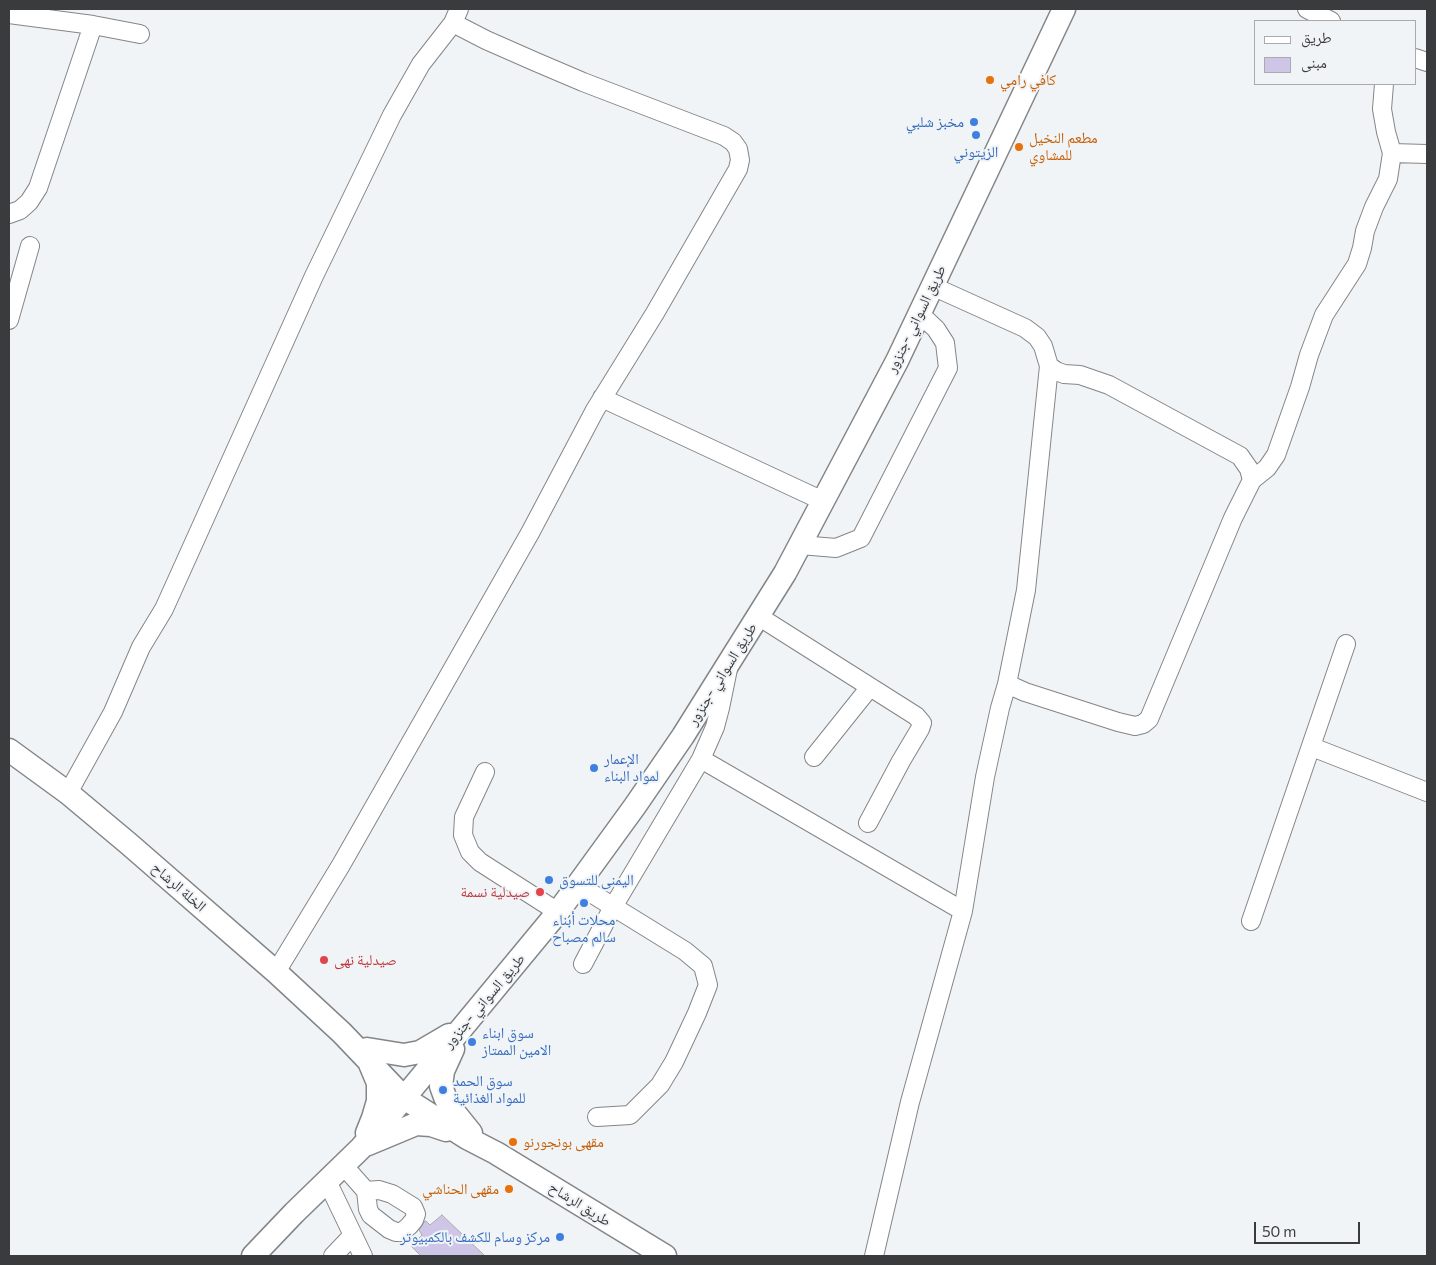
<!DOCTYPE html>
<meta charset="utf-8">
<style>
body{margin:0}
#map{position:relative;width:1436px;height:1265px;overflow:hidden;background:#f1f4f6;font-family:Commissioner,"Noto Naskh Arabic",sans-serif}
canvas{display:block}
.frame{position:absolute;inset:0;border:10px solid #3a3b3d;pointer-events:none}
.legend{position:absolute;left:1254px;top:20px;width:162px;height:65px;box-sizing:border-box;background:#f1f4f6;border:1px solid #a8aaac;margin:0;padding:6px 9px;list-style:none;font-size:15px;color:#3a3b3d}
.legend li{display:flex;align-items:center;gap:10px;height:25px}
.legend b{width:25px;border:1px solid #a8aaac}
.scale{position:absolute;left:1254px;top:1222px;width:106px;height:22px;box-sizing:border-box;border:2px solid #3a3b3d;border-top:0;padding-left:6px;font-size:15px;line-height:18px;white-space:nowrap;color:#3a3b3d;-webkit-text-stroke:4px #f1f4f6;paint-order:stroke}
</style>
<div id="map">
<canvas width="1436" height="1265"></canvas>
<div class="frame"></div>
<ul class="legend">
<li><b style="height:6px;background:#fff"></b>طريق</li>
<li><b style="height:14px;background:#cfc5e7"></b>مبنى</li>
</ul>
<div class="scale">50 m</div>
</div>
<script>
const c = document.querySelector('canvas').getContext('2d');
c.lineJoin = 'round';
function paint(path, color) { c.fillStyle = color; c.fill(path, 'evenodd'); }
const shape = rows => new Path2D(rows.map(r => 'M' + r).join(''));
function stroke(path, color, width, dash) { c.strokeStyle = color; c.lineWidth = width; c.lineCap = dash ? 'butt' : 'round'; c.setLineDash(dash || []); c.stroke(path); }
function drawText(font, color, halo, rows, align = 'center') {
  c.font = font + ' Commissioner,"Noto Naskh Arabic",sans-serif'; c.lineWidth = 4; c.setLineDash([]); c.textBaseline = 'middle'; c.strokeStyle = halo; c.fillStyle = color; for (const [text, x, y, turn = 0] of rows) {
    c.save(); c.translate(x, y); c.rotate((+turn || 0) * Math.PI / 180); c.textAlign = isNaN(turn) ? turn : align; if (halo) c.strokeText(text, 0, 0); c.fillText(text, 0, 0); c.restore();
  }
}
const building = shape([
 [442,1215,485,1256,421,1256,411,1246,422,1235,419,1230,425,1221,426,1221,430,1225,442,1215]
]);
paint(building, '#cfc5e7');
stroke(building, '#abaaae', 1);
const minor = shape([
 [1307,9,1331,21],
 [9,14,93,25,140,34],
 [453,23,459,9],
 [1415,58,1427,62],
 [1392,153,1427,154],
 [9,214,20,210,29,202,38,188,93,25],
 [932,286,1025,328,1037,337,1043,346,1049,366,1056,371,1064,374,1080,375,1109,385,1240,456,1249,469,1252,480,1233,518,1149,719,1143,724,1135,726,1118,722,1025,692,1007,684],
 [9,320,30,246],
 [602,398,823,501],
 [1252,480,1267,468,1276,455,1300,387,1309,355,1324,315,1357,264,1362,248,1365,231,1374,207,1388,179,1392,153,1386,132,1382,109,1384,84],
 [800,545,836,548,861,538,948,368,945,343,936,329,919,313],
 [758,616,916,716,922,723,920,729,901,761,868,823],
 [728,669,720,708,715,727,701,759,963,911],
 [1312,747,1427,792],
 [814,757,870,687],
 [485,772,464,817,463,835,470,852,480,862,558,912],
 [68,793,113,712,141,647,164,609,314,276,392,115,421,64,453,23,486,40,536,62,583,82,724,136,733,142,738,149,740,160,738,169,655,313,595,410,530,533,341,865,276,972],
 [578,885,685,951,703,966,708,985,697,1013,674,1062,660,1085,630,1115,597,1117],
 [1251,921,1346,644],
 [583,964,613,907,701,759],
 [343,1165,366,1191],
 [327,1181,363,1256],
 [379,1190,392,1194,413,1207,416,1214,414,1220,409,1226,402,1232,396,1232,389,1229,371,1215,368,1209,366,1191,379,1190],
 [333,1256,353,1235],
 [874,1256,910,1102,963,911,985,777,1000,708,1007,684,1026,590,1049,366]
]);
const major = shape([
 [9,750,68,793,129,844,276,972,342,1033,404,1098,467,1138,496,1153,665,1256],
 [367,1049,404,1055,420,1052,449,1035],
 [453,1049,443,1071,441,1086,445,1097,450,1107,471,1133],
 [367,1133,373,1118,378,1101,378,1083,370,1064],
 [368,1144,416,1124,431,1125,446,1130],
 [253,1256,294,1213,361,1148,404,1098,558,912,635,806,683,736,785,573,897,361,1064,9]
]);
stroke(minor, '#838688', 20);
stroke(major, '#838688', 25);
stroke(minor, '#fff', 18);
stroke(major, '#fff', 22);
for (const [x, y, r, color] of [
 [990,80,5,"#e8710a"],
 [974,122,5,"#3f7fe0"],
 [976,135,5,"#3f7fe0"],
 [1019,147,5,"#e8710a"],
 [594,768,5,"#3f7fe0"],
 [549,880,5,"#3f7fe0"],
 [540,892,5,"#e0444e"],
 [584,903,5,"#3f7fe0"],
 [324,960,5,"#e0444e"],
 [472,1042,5,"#3f7fe0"],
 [443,1090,5,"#3f7fe0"],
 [513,1142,5,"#e8710a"],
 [509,1189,5,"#e8710a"],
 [560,1237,5,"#3f7fe0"]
]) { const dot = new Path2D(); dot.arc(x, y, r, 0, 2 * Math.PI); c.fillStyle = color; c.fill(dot); stroke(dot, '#f1f4f6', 2); }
drawText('15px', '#c56008', '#f1f4f6', [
 ["كافي رامي",1000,80],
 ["مطعم النخيل",1029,138],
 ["للمشاوي",1029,155],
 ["مقهى بونجورنو",523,1142],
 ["مقهى الحناشي",499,1189,"right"]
], 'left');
drawText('15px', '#366cbe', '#f1f4f6', [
 ["مخبز شلبي",964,122,"right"],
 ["الزيتوني",976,152,"center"],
 ["الإعمار",604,759],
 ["لمواد البناء",604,776],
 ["اليمنى للتسوق",559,880],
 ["محلات أبناء",584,920,"center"],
 ["سالم مصباح",584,937,"center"],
 ["سوق ابناء",482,1033],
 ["الامين الممتاز",482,1050],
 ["سوق الحمد",453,1081],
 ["للمواد الغذائية",453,1098],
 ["مركز وسام للكشف بالكمبيوتر",550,1237,"right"]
], 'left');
drawText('15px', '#3a3b3d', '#f1f4f6', [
 ["طريق السواني -جنزور",916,319,-64],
 ["طريق السواني -جنزور",722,674,-58],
 ["الخلة الرشاح",179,887,41],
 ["طريق السواني -جنزور",484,1001,-50],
 ["طريق الرشاح",580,1204,32]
]);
drawText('15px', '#be3a42', '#f1f4f6', [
 ["صيدلية نسمة",530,892],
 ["صيدلية نهى",334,960,"left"]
], 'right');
</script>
